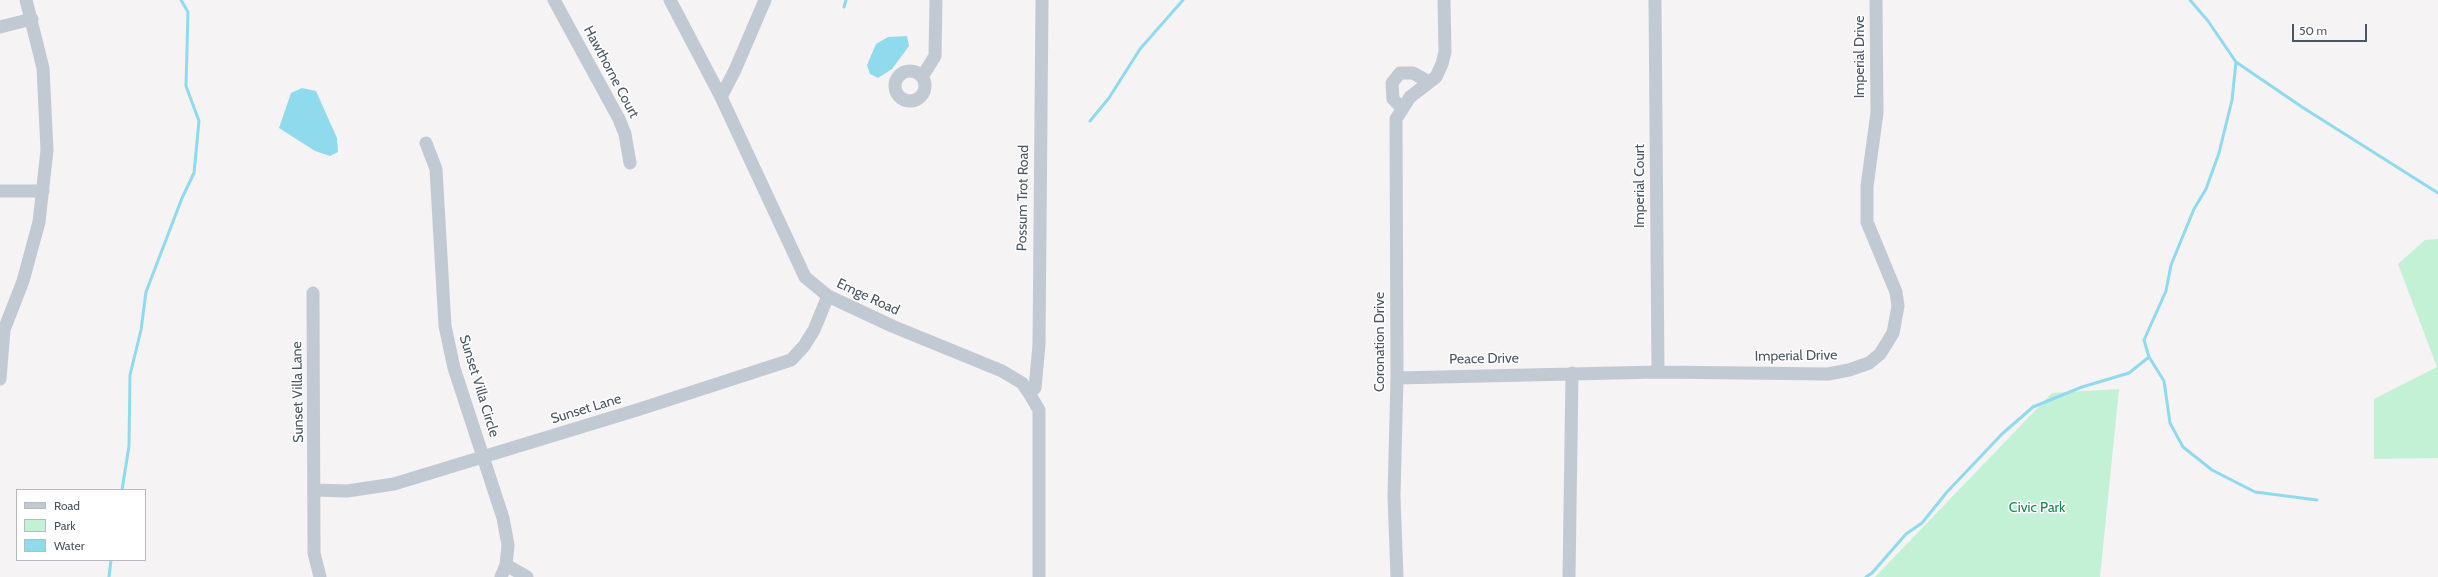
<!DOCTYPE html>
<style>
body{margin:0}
#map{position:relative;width:2438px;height:577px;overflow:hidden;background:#f5f3f3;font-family:Cabin,sans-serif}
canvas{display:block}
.legend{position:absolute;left:16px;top:489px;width:130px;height:72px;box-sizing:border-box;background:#fff;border:1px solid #b7bbc0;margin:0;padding:5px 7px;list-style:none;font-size:12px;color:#4a5661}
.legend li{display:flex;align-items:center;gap:8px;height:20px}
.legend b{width:20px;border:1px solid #b7bbc0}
.scale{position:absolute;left:2292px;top:24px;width:75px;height:18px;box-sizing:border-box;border:2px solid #4a5661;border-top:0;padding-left:5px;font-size:12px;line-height:14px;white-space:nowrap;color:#4a5661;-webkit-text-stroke:3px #fff;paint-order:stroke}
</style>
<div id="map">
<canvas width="2438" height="577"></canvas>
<ul class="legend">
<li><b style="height:5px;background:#c1cad2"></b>Road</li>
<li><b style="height:11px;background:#c3f1d5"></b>Park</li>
<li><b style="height:11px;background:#90daee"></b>Water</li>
</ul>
<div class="scale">50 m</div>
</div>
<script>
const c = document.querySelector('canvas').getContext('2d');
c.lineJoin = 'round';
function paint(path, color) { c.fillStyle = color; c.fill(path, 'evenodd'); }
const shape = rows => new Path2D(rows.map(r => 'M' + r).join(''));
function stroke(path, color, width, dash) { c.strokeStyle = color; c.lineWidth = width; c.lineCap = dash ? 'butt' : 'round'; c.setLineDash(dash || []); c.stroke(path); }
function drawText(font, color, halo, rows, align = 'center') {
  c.font = font + ' Cabin,sans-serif'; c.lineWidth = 3; c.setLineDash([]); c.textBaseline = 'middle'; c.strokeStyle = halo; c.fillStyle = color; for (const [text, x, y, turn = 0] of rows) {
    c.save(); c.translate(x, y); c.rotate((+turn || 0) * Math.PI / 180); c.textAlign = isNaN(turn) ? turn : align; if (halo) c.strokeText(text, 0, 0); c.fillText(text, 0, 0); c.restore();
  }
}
paint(shape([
 [2438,239,2438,458,2374,459,2374,399,2437,367,2398,264,2425,240],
 [2119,389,2100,577,1875,577,2052,393]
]), '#c3f1d5');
paint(shape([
 [907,36,909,46,892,69,878,78,870,74,867,65,876,44,888,37],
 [302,88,316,91,337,138,338,152,330,156,315,151,279,128,291,93]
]), '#90daee');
stroke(shape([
 [2190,0,2208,21,2236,62,2302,107,2438,193],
 [844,7,846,0],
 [2236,62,2232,100,2219,153,2206,189,2194,209,2171,265,2166,291,2144,340,2149,357,2164,381,2170,423,2183,447,2212,470,2255,492,2317,500],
 [1090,121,1109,98,1140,49,1183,0],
 [122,490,129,446,130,375,141,330,146,292,182,198,194,173,199,121,186,86,188,12,181,0],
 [109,577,111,560],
 [1866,577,1872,573,1906,534,1922,523,1947,492,2002,434,2033,407,2082,387,2129,373,2149,357]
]), '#90daee', 3);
stroke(shape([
 [554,0,619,119,625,134,630,163],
 [670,0,721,97,805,277,828,296,892,326,1002,371,1022,383,1029,393,1039,410,1039,577],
 [1655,0,1658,372],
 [0,27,32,19],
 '895 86a15 15 0 1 1 30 0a15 15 0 1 1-30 0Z',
 [922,77,935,56,936,0],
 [721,97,735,70,765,0],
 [1401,107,1393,99,1392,83,1400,73,1413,73,1429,82],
 [426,143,436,169,445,326,454,368,503,518,508,545,506,565,501,577],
 [0,191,43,191],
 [313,293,314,553,320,577],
 [1397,378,1658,372,1828,374,1849,370,1869,363,1880,354,1893,333,1898,306,1896,292,1867,222,1867,186,1877,113,1876,0],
 [0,379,4,330,23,281,39,222,47,150,43,68,26,0],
 [1029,393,1035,388,1039,345,1042,0],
 [315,490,347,491,394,484,640,409,791,360,804,346,814,330,828,296],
 [506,565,527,577],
 [1397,577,1394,496,1397,378,1396,119,1410,97,1436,77,1442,64,1445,52,1444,0],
 [1569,577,1572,373]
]), '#c1cad2', 13);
drawText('14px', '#4a5661', '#fff', [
 ["Imperial Drive",1860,57,-90],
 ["Hawthorne Court",611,72,62],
 ["Imperial Court",1640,186,-90],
 ["Possum Trot Road",1023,198,-89],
 ["Emge Road",868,297,25],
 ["Coronation Drive",1380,342,-90],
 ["Imperial Drive",1796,356,-1],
 ["Peace Drive",1484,359,-1],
 ["Sunset Villa Circle",479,386,73],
 ["Sunset Villa Lane",298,392,-91],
 ["Sunset Lane",586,409,-17]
]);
drawText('14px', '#17864f', '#fff', [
 ["Civic Park",2037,508]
]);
</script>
